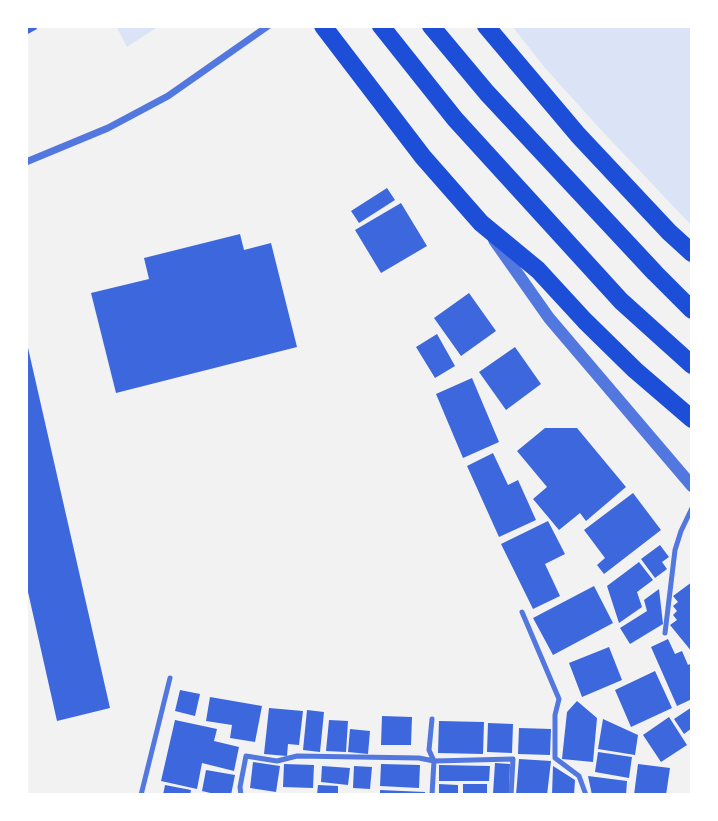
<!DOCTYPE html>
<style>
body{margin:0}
#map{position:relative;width:718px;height:821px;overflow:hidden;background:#f2f2f2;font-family:Raleway,sans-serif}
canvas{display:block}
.frame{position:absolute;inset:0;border:28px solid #fff;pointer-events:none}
</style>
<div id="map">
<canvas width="718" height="821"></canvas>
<div class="frame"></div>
</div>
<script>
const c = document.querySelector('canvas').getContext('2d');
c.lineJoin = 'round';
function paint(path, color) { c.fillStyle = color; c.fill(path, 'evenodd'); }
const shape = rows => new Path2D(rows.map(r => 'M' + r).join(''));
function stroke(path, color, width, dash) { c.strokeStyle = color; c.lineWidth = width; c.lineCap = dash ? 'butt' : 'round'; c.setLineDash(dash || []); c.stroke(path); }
paint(shape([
 [116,26,159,26,127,47],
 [512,26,692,26,692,226,601,130,545,68]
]), '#dbe4f7');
paint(shape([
 [26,26,36,26,37,29,26,35],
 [387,188,395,200,359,223,351,211],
 [401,203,427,246,381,273,355,230],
 [240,234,244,250,271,243,297,347,116,393,91,293,149,279,144,258],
 [469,293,496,331,461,356,434,318],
 [437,334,455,366,435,378,416,347],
 [26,339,110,708,57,721,28,592,26,593],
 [515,347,541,384,506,410,479,372],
 [472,378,499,442,463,458,436,394],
 [545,428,577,428,626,487,586,521,580,513,559,530,533,499,547,487,517,451],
 [493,453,508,485,518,480,536,520,499,537,467,466],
 [633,493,661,530,604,574,597,565,605,558,584,530],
 [548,521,565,554,545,564,560,596,533,609,501,544],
 [660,545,669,557,662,562,667,569,655,578,641,559],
 [639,562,653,580,637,592,642,607,619,623,607,586],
 [692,582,692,652,670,625,677,620,673,615,677,611,673,606,678,602,673,596],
 [594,586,613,623,553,655,533,618],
 [659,589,663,624,630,644,620,628,647,611,644,600],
 [668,639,675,654,682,651,688,665,692,663,692,699,677,706,651,647],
 [609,647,622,680,582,697,569,663],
 [655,671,672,708,631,727,615,690],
 [180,690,200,694,195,716,175,711],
 [210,697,262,706,255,742,230,738,232,725,206,721],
 [577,701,597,718,593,762,562,759,567,712],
 [692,707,692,728,684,734,674,719],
 [269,708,303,711,299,745,288,744,287,756,264,754],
 [307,710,324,712,320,752,303,750],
 [382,716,412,717,411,745,381,745],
 [669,717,687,745,661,762,643,735],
 [603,719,638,735,635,755,598,749],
 [175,720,217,729,214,741,239,747,234,771,202,763,197,789,161,781],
 [329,720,348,721,346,752,326,751],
 [439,721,484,722,483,754,438,753],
 [488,723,513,724,512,753,487,752],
 [519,728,551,729,550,755,518,754],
 [350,729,370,731,368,754,348,752],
 [598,752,632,757,629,778,595,772],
 [519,759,551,761,547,795,516,795],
 [253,762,280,766,276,792,250,788],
 [495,763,510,764,509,794,493,794],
 [284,764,314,765,313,788,283,787],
 [381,764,420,765,419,788,380,786],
 [638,764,670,768,666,795,634,795],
 [439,765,490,766,489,781,439,781],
 [322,766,350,768,348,785,321,782],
 [354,766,372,767,370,789,353,788],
 [553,766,575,780,574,795,552,795],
 [206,770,235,775,231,795,219,795,202,791],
 [588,776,627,781,626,795,592,795],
 [439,784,458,785,458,795,439,795],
 [463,784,487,784,487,795,463,795],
 [165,785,191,790,190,795,163,795],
 [318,785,338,786,338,795,317,795],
 [380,790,425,792,425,795,380,795]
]), '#3d67dc');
stroke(shape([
 [522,612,559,699,555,715,555,758,579,776,586,795],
 [665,633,675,550,681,531,692,508],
 [432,719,429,750,434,761],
 [141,795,170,678],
 [241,795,240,787,246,756,277,761,297,756,419,758,434,761],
 [432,795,434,761,513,759,511,795]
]), '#5277de', 5);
stroke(shape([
 [26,162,108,128,168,96,268,26]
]), '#5277de', 7);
stroke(shape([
 [494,240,549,318,692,486]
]), '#5277de', 12);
stroke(shape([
 [323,26,423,157,481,223,538,270,585,321,635,370,692,419],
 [381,26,455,119,621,301,692,365],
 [431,26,487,93,655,273,692,310],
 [486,26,578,135,669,232,692,253]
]), '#1d4ed8', 18);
</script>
